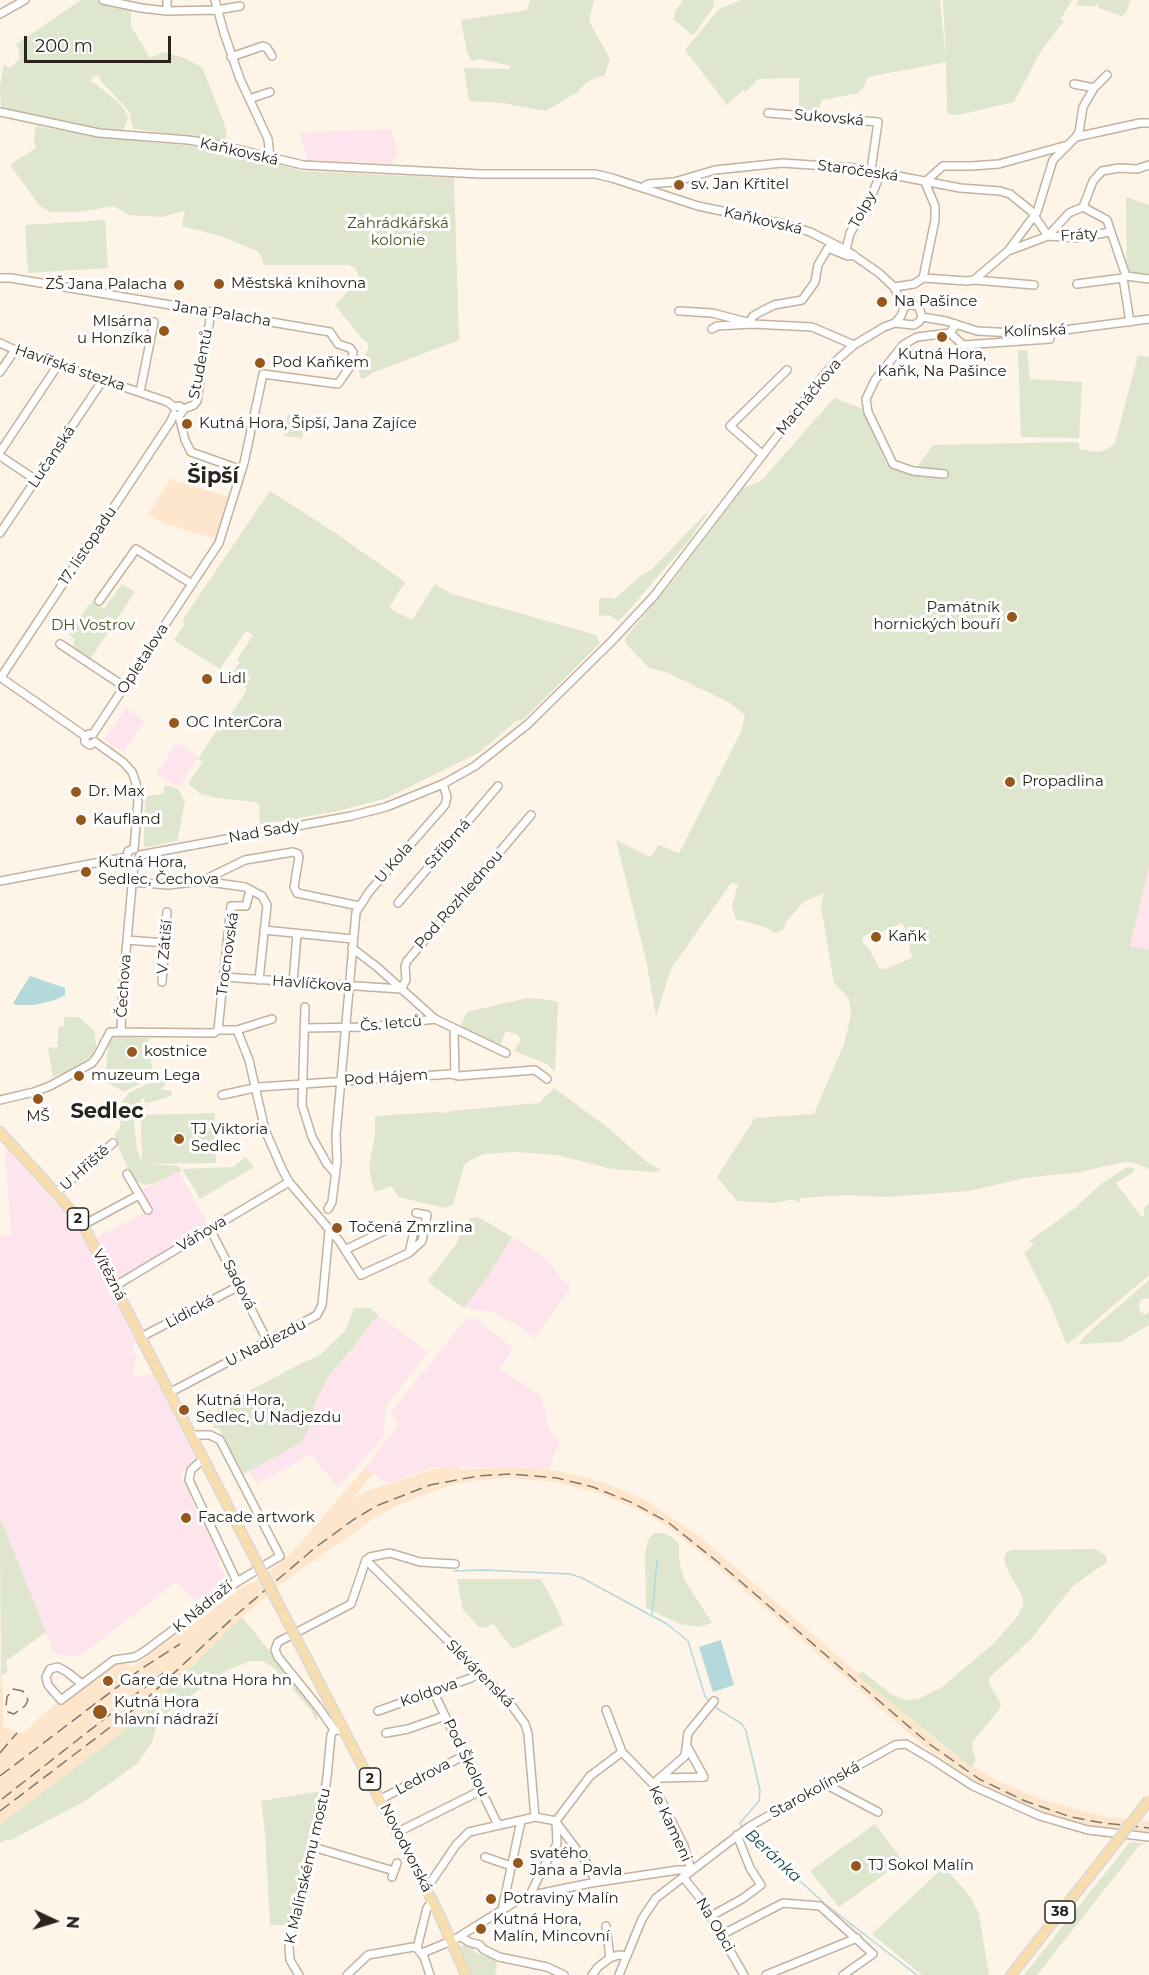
<!DOCTYPE html>
<meta charset="utf-8">
<style>
body{margin:0}
#map{position:relative;width:1149px;height:1975px;overflow:hidden;background:#fff4e8;font-family:Montserrat,sans-serif}
canvas{display:block}
.north{position:absolute;left:24px;top:1891px;width:60px;height:60px;-webkit-text-stroke:4px #fff;paint-order:stroke;rotate:94deg;font-size:16px;font-weight:700;line-height:24px;text-align:center;color:#2a241c}
.north::after{content:'';display:block;margin:auto;width:21px;height:27px;background:#2a241c;clip-path:polygon(50% 0,100% 100%,50% 72%,0 100%)}
.scale{position:absolute;left:24px;top:36px;width:147px;height:27px;box-sizing:border-box;border:3px solid #2a241c;border-top:0;padding-left:8px;font-size:18px;line-height:21px;white-space:nowrap;color:#2a241c;-webkit-text-stroke:4px #fff;paint-order:stroke}
</style>
<div id="map">
<canvas width="1149" height="1975"></canvas>
<div class="north">N</div>
<div class="scale">200 m</div>
</div>
<script>
const c = document.querySelector('canvas').getContext('2d');
c.lineJoin = 'round';
function paint(path, color) { c.fillStyle = color; c.fill(path, 'evenodd'); }
const shape = rows => new Path2D(rows.map(r => 'M' + r).join(''));
function stroke(path, color, width, dash) { c.strokeStyle = color; c.lineWidth = width; c.lineCap = dash ? 'butt' : 'round'; c.setLineDash(dash || []); c.stroke(path); }
function drawText(font, color, halo, rows, align = 'center') {
  c.font = font + ' Montserrat,sans-serif'; c.lineWidth = 6; c.setLineDash([]); c.textBaseline = 'middle'; c.strokeStyle = halo; c.fillStyle = color; for (const [text, x, y, turn = 0] of rows) {
    c.save(); c.translate(x, y); c.rotate((+turn || 0) * Math.PI / 180); c.textAlign = isNaN(turn) ? turn : align; if (halo) c.strokeText(text, 0, 0); c.fillText(text, 0, 0); c.restore();
  }
}
paint(shape([
 [392,129,397,155,390,163,307,160,300,132],
 [126,708,144,721,124,752,104,740],
 [177,742,199,757,179,787,156,774],
 [1149,838,1149,950,1130,947,1148,867,1147,841],
 [5,1147,69,1218,88,1247,137,1345,134,1346,132,1353,137,1355,132,1376,153,1375,195,1457,180,1475,221,1561,218,1564,226,1578,195,1602,177,1581,83,1654,69,1657,54,1653,2,1522,0,1522,0,1236,11,1236],
 [178,1170,208,1225,118,1281,95,1238,150,1210,140,1191],
 [512,1237,543,1256,570,1288,535,1338,519,1326,494,1312,464,1308,490,1273],
 [378,1315,428,1352,386,1407,384,1436,338,1488,311,1455,257,1484,249,1471,302,1442,312,1408,329,1375,349,1354],
 [467,1318,476,1319,513,1348,500,1369,541,1396,550,1432,560,1441,548,1470,521,1467,434,1467,388,1483,365,1468,399,1424,393,1418,392,1410]
]), '#fee4ed');
paint(shape([
 [171,479,229,497,216,539,163,523,148,514],
 [455,1466,463,1470,510,1467,558,1471,602,1482,647,1501,699,1536,933,1738,957,1756,998,1781,1043,1800,1105,1817,1149,1821,1149,1832,1103,1828,1054,1816,1023,1805,978,1783,925,1747,717,1566,667,1526,641,1511,599,1493,556,1482,510,1478,479,1480,449,1485,398,1505,376,1517,278,1586,242,1617,138,1720,0,1824,0,1672,3,1693,3,1726,23,1734,41,1716,116,1658,132,1667,247,1584,256,1581,274,1568,295,1549,365,1468,374,1473,353,1498,364,1492,431,1470]
]), '#fde6cc');
paint(shape([
 [81,0,95,0,131,10,131,26,150,58,164,52,181,57,202,67,222,118,227,132,225,141,134,129,132,126,130,112,99,79,101,75,93,77,91,82,96,84,120,104,127,114,128,119,123,130,75,126,1,108,0,86,4,65,10,68,20,59,18,47,15,45],
 [530,0,594,0,589,21,610,59,604,77,601,76,587,82,576,93,546,111,502,103,469,101,464,68,509,69,511,66,480,59,471,61,467,51,461,20,527,10],
 [683,0,713,0,714,6,695,33,692,35,674,20,674,13],
 [741,0,940,0,946,60,943,0,1072,0,1060,20,1064,21,1041,51,1014,102,958,115,947,114,946,62,868,77,863,89,858,91,859,93,822,100,817,114,799,113,799,78,758,79,745,92,743,90,727,105,685,50,719,9],
 [1078,0,1131,0,1125,14,1121,16,1099,8,1097,3,1095,7,1076,5],
 [36,126,108,138,223,149,302,171,454,178,459,340,372,373,364,379,360,378,359,371,368,349,368,343,364,341,335,305,360,279,355,267,348,265,264,265,261,255,255,250,221,236,182,226,185,210,163,217,128,215,114,206,79,212,51,212,40,206,10,165,36,148,34,138],
 [1126,197,1149,205,1149,279,1127,275],
 [105,220,108,268,28,273,25,225],
 [1018,350,1027,350,1030,379,1082,382,1079,438,1021,437],
 [1138,355,1149,357,1149,866,1130,946,1149,950,1149,1169,1135,1163,1124,1162,1080,1172,1025,1178,970,1191,886,1197,848,1195,800,1198,800,1202,796,1202,795,1199,774,1203,737,1201,717,1177,755,1118,814,1114,844,1044,851,1015,850,1005,848,997,834,983,821,907,824,893,803,902,787,921,783,930,775,933,765,927,736,919,732,906,738,884,731,883,671,969,656,1016,646,960,616,840,650,857,659,845,679,853,741,732,745,715,730,703,666,672,649,668,626,644,625,638,674,579,743,488,761,481,834,398,863,409,887,465,912,475,933,445,1072,442,1079,443,1079,449,1096,452,1106,450,1115,443],
 [902,923,907,934,912,958,886,969,879,968,869,948,862,942,864,936,868,934,876,934],
 [288,415,305,417,302,438,284,436],
 [270,491,337,534,405,582,389,608,412,620,435,584,452,594,596,635,600,643,527,716,497,740,521,720,516,721,480,752,387,798,338,811,262,825,297,818,260,824,259,805,256,802,216,798,201,794,188,784,203,762,198,759,217,730,220,732,247,690,245,687,251,677,249,675,243,684,230,676,240,662,237,660,253,635,246,631,220,669,174,640,184,625,183,619],
 [710,509,691,538,623,617,618,621,610,615,599,616,599,598,614,598,612,601,640,576,651,570],
 [122,584,135,592,89,661,73,649,74,639,69,634,87,607,93,601,104,609],
 [167,785,178,789,185,802,177,841,149,847,144,846,145,798,146,796,163,794,164,786],
 [527,998,543,999,558,1002,555,1072,547,1064,514,1051,521,1040,518,1035,506,1031,500,1045,460,1027,467,1012],
 [64,1017,79,1017,90,1027,95,1033,96,1048,90,1057,69,1070,53,1077,48,1048,58,1047,58,1027,64,1026],
 [109,1037,148,1038,153,1077,124,1092,105,1081],
 [165,1077,166,1084,161,1090,171,1090,172,1096,148,1103,144,1102,145,1096,140,1101,140,1105,146,1105,147,1108,137,1116,134,1125,137,1150,142,1164,141,1115,215,1113,216,1163,149,1164,179,1166,181,1171,152,1184,145,1185,136,1181,130,1173,117,1144,115,1133,120,1128,121,1106,123,1100,129,1093,153,1081],
 [554,1088,607,1127,647,1162,661,1170,653,1172,612,1169,557,1155,515,1152,483,1154,469,1161,464,1165,453,1205,445,1208,398,1197,392,1186,375,1192,372,1183,369,1166,375,1135,375,1116,439,1112,446,1113,451,1111,539,1103],
 [246,1157,254,1167,200,1199,182,1169,233,1167],
 [1127,1167,1134,1168,1134,1172,1116,1183,1141,1217,1144,1215,1144,1208,1149,1203,1149,1275,1068,1344,1065,1341,1050,1303,1024,1253,1034,1244,1029,1241,1075,1208,1101,1184],
 [478,1217,512,1237,490,1273,464,1308,433,1286,428,1280,455,1246,466,1223,471,1218],
 [1149,1280,1149,1299,1143,1298,1140,1301,1139,1310,1145,1315,1149,1312,1149,1325,1120,1342,1080,1344,1080,1342,1089,1332],
 [354,1308,371,1308,378,1315,348,1354,329,1375,313,1407,316,1412,302,1442,244,1474,218,1428,213,1428,218,1414,217,1408,300,1364,320,1355,345,1331],
 [0,1522,2,1522,46,1632,6,1661,8,1671,1,1676],
 [654,1533,662,1533,672,1537,679,1544,679,1560,684,1579,712,1623,699,1627,680,1624,646,1608,645,1554,648,1540],
 [1096,1549,1106,1556,1107,1562,1073,1586,1030,1640,989,1678,989,1683,1001,1704,999,1710,973,1741,972,1748,976,1760,971,1767,858,1676,862,1671,891,1694,906,1700,918,1699,941,1688,994,1643,1018,1616,1023,1605,1023,1598,1006,1567,1004,1559,1006,1553,1012,1550],
 [457,1579,541,1579,558,1611,563,1625,513,1649,493,1624,484,1628,479,1627,463,1610],
 [242,1617,318,1711,317,1722,311,1710,273,1667,262,1661,250,1661,227,1670,162,1716,158,1721,152,1742,138,1763,85,1801,9,1841,8,1839,0,1843,0,1824,138,1720],
 [321,1791,312,1840,287,1925,270,1925,265,1832,261,1801],
 [875,1824,903,1861,839,1907,810,1871],
 [1130,1842,1146,1843,1139,1846,1037,1975,1024,1975],
 [943,1868,952,1876,969,1895,979,1914,989,1975,922,1975,872,1934],
 [463,1945,475,1947,474,1952,496,1960,497,1967,495,1975,470,1975,460,1947]
]), '#dee6ce');
paint(shape([
 [30,976,65,988,65,995,55,1000,34,1005,16,1005,13,1003],
 [721,1640,734,1685,713,1692,699,1647]
]), '#b3d9db');
stroke(shape([
 [454,1571,485,1570,570,1574,582,1578,667,1624,688,1641,705,1696,710,1702],
 [652,1614,657,1561],
 [713,1706,742,1724,746,1731,760,1790,759,1801,740,1823,742,1827],
 [748,1833,825,1904,917,1975]
]), '#b3d9db', 1.5);
const minor = shape([
 [103,0,141,8,167,11,217,10,240,6],
 [167,0,167,11],
 [215,0,224,33,240,79,268,139,270,157],
 [0,14,25,0],
 [231,57,263,46,267,48,272,56],
 [1074,84,1094,88],
 [249,99,270,92],
 [0,112,99,133,188,140,220,145,303,165,481,174,595,174,612,178,698,206,789,225,810,232,846,250,879,273,894,287,904,308],
 [768,113,878,122,871,170],
 [1076,137,1140,123,1149,123],
 [925,182,943,166,971,166,999,164,1064,146],
 [643,187,648,184,674,182,715,170,782,163,857,168,960,188,1000,191,1010,194,1031,211,1048,236],
 [1083,207,1107,220,1126,276],
 [1048,236,1069,213,1083,207,1093,181,1102,171,1119,168,1137,169,1149,165],
 [846,250,850,233,868,205,881,172],
 [1008,251,1048,236,1077,238,1110,232],
 [1126,276,1123,278,1130,322],
 [1126,276,1149,279],
 [0,278,11,278,330,332,338,344,350,348,353,352,352,364,338,384,263,374,244,463,219,543,93,734],
 [923,278,935,220,935,206,925,182],
 [974,280,1034,285],
 [1077,284,1123,278],
 [894,287,914,284,923,278,967,281,974,280,1008,251,1037,212,1053,160,1076,137,1079,132,1083,107,1094,88,1107,75],
 [679,311,712,313,747,322],
 [922,317,946,321,977,331,1034,334,1149,319],
 [895,323,901,316,904,308,909,304,919,307,922,317],
 [752,324,751,320,753,316,762,311,774,305,802,300,815,282,818,265,828,248,848,256,854,255],
 [712,329,717,326,752,324,812,327,854,345],
 [950,333,963,345,1050,339],
 [0,343,15,350,168,402,174,407,180,406,183,411,179,416],
 [0,372,15,350],
 [140,392,154,322],
 [183,409,194,405,197,401,211,312],
 [179,416,185,440,191,452,242,470],
 [0,452,58,365],
 [763,455,730,426,787,370],
 [0,456,36,480],
 [944,474,913,471,893,464,868,412,866,399,875,380,903,345,917,337,950,333,956,324],
 [0,533,103,380],
 [99,601,136,549,192,584],
 [60,644,125,687],
 [0,677,85,736],
 [1,677,171,421,174,414],
 [89,734,85,737,85,742,90,745,95,742],
 [95,742,123,762,132,772,136,783,138,802,134,849],
 [134,863,138,861,140,855,351,816,386,807,443,784,475,766,528,724,612,641,654,596,824,375,839,358,854,345,884,327,895,323,914,325,919,322,922,317],
 [0,881,127,857,128,851,134,849],
 [202,881,245,860,293,852,298,854,299,857,294,887,297,893,359,906],
 [132,882,168,885,202,881,245,887,262,896,267,905,259,980],
 [398,903,498,786],
 [264,930,353,939],
 [127,940,165,943],
 [352,948,377,967,435,1019],
 [223,977,401,989],
 [162,982,167,912],
 [293,983,297,934],
 [401,989,406,980,405,966,407,961,531,815],
 [305,1007,302,1105,312,1137,327,1164,334,1172],
 [304,1028,369,1027,435,1019,506,1053],
 [454,1029,455,1075],
 [218,1030,231,906,246,906,250,890],
 [237,1030,249,1060,265,1130,282,1169,289,1182,340,1242,361,1275,409,1253,414,1231,424,1230],
 [121,1032,122,996,134,863],
 [222,1095,259,1087,451,1074,458,1076,535,1070,547,1079],
 [0,1100,34,1092,50,1086,92,1063,98,1055,110,1032,214,1033,218,1030,237,1030,272,1019],
 [127,1174,148,1210],
 [56,1193,113,1143],
 [328,1209,332,1202,337,1162,336,1135,356,912,369,892,445,805,447,797,443,784],
 [83,1225,139,1195],
 [210,1229,268,1342],
 [345,1250,394,1226],
 [409,1253,422,1241,427,1215,416,1213],
 [115,1286,289,1182],
 [141,1337,239,1286],
 [169,1393,317,1315,322,1305,329,1231],
 [204,1458,191,1470,189,1480,237,1582],
 [366,1560,507,1699,525,1724,528,1734,535,1817],
 [82,1684,67,1672,58,1667,50,1669,46,1677,48,1685,61,1700,114,1660,135,1657,145,1651,237,1582,280,1556,220,1440,210,1435,192,1435],
 [433,1691,498,1825],
 [606,1710,622,1752],
 [378,1711,471,1678,480,1673],
 [335,1731,319,1708,278,1657,275,1650,278,1642,351,1604,366,1560,370,1557,390,1553,420,1562,455,1564],
 [386,1733,408,1729,445,1716],
 [688,1748,704,1777],
 [659,1778,704,1777],
 [653,1784,685,1756,688,1733,714,1701],
 [825,1784,878,1812],
 [381,1799,465,1755],
 [556,1821,590,1776,622,1752,653,1784,684,1846,691,1870],
 [556,1822,586,1862,596,1882],
 [398,1832,482,1790],
 [313,1847,394,1871],
 [485,1857,511,1866],
 [392,1877,397,1863],
 [683,1877,699,1897,744,1975],
 [427,1888,456,1845,469,1832,535,1817,556,1821],
 [530,1895,543,1868,557,1844,556,1821],
 [502,1910,521,1821],
 [711,1916,742,1899,761,1885,750,1868,737,1835],
 [606,1926,610,1958],
 [721,1935,783,1903,820,1906,873,1954,843,1975],
 [461,1937,469,1942,480,1945,483,1949,499,1957,547,1967,564,1975],
 [452,1941,523,1897,591,1883,678,1870,691,1870],
 [417,1948,427,1908,433,1900],
 [422,1953,449,1942],
 [299,1975,290,1960,289,1948,290,1934,321,1818,327,1777,331,1735,333,1731,339,1730],
 [347,1975,368,1955,413,1947,417,1948,424,1957,430,1975],
 [592,1975,598,1967,610,1958,618,1955,626,1956],
 [619,1975,642,1919,656,1898,750,1826,895,1745,906,1744,933,1760,973,1786,1040,1816,1088,1830,1149,1837],
 [766,1975,857,1938]
]);
const major = shape([
 [0,1132,56,1193,83,1225,252,1553],
 [307,1659,439,1914,466,1975],
 [1011,1975,1110,1850]
]);
stroke(minor, '#c3b29f', 10);
stroke(major, '#d9d8d6', 12);
stroke(minor, '#fff', 7);
stroke(major, '#f8ddaf', 9);
stroke(shape([
 [13,1689,23,1691,28,1700,25,1706,14,1714,8,1712,6,1707,7,1697,13,1689],
 [0,1753,17,1733],
 [0,1776,141,1669,180,1644],
 [2,1799,163,1673],
 [0,1811,142,1703,236,1615,316,1547,353,1520,376,1506,430,1485,478,1476,510,1474,557,1478,593,1487,633,1503,669,1523,719,1563,928,1743,979,1779,1025,1801,1071,1817,1103,1823,1149,1828]
]), '#7f776d', 1.5, [12, 6]);
const majorBridge = shape([
 [252,1553,307,1659],
 [1110,1850,1149,1800]
]);
stroke(majorBridge, '#d9d8d6', 12, []);
stroke(majorBridge, '#f8ddaf', 9);
for (const [x, y, r, color] of [
 [679,185,6,"#95571c"],
 [219,284,6,"#95571c"],
 [179,285,6,"#95571c"],
 [882,302,6,"#95571c"],
 [164,331,6,"#95571c"],
 [942,337,6,"#95571c"],
 [260,363,6,"#95571c"],
 [187,424,6,"#95571c"],
 [1012,617,6,"#95571c"],
 [207,679,6,"#95571c"],
 [174,723,6,"#95571c"],
 [1010,782,6,"#95571c"],
 [76,792,6,"#95571c"],
 [81,820,6,"#95571c"],
 [86,872,6,"#95571c"],
 [876,937,6,"#95571c"],
 [132,1052,6,"#95571c"],
 [79,1076,6,"#95571c"],
 [38,1099,6,"#95571c"],
 [179,1139,6,"#95571c"],
 [337,1228,6,"#95571c"],
 [184,1410,6,"#95571c"],
 [186,1518,6,"#95571c"],
 [108,1681,6,"#95571c"],
 [100,1712,8,"#95571c"],
 [518,1863,6,"#95571c"],
 [856,1866,6,"#95571c"],
 [491,1899,6,"#95571c"],
 [481,1929,6,"#95571c"]
]) { const dot = new Path2D(); dot.arc(x, y, r, 0, 2 * Math.PI); c.fillStyle = color; c.fill(dot); stroke(dot, '#fff', 2); }
for (const [x, y, w] of [
 [78,1219,21],
 [370,1779,21],
 [1060,1912,30]
]) { const box = new Path2D(); box.roundRect(x - w / 2, y - 11, w, 22, 4.5); c.fillStyle = '#fff'; c.fill(box); stroke(box, '#2a241c', 1.5); }
drawText('bold 14px', '#2a241c', null, [
 ["2",78,1219],
 ["2",370,1779],
 ["38",1060,1912]
]);
drawText('15px', '#2a241c', '#fff', [
 ["Sukovská",829,118,5],
 ["Kaňkovská",239,152,13],
 ["Staročeská",858,171,8],
 ["Tolpy",863,210,-61],
 ["Kaňkovská",763,221,13],
 ["Fráty",1079,235,-4],
 ["Jana Palacha",222,314,9],
 ["Kolínská",1035,331,-2],
 ["Studentů",201,364,-79],
 ["Havířská stezka",70,368,19],
 ["Macháčkova",809,397,-51],
 ["Lučanská",52,457,-56],
 ["17. listopadu",88,546,-56],
 ["Opletalova",143,659,-57],
 ["Nad Sady",264,832,-10],
 ["Stříbrná",448,844,-49],
 ["U Kola",394,863,-49],
 ["Pod Rozhlednou",459,900,-49],
 ["V Zátiší",165,947,-85],
 ["Trocnovská",228,954,-82],
 ["Havlíčkova",312,984,4],
 ["Čechova",124,986,-86],
 ["Čs. letců",391,1024,-5],
 ["Pod Hájem",386,1078,-4],
 ["U Hřiště",85,1168,-42],
 ["Váňova",202,1234,-31],
 ["Vítězná",109,1275,63],
 ["Sadová",239,1285,63],
 ["Lidická",190,1312,-28],
 ["U Nadjezdu",266,1343,-27],
 ["K Nádraží",203,1607,-39],
 ["Slévárenská",480,1674,45],
 ["Koldova",429,1693,-19],
 ["Pod Školou",466,1758,64],
 ["Ledrova",423,1777,-28],
 ["Starokolínská",815,1790,-29],
 ["Ke Kameni",670,1824,65],
 ["Novodvorská",406,1848,63],
 ["K Malínskému mostu",308,1866,-77],
 ["Na Obci",715,1925,59]
]);
drawText('15px', '#2a241c', '#fff', [
 ["sv. Jan Křtitel",691,185],
 ["Městská knihovna",231,284],
 ["ZŠ Jana Palacha",167,285,"right"],
 ["Na Pašince",894,302],
 ["Mlsárna",152,322,"right"],
 ["u Honzíka",152,339,"right"],
 ["Kutná Hora,",942,355,"center"],
 ["Kaňk, Na Pašince",942,372,"center"],
 ["Pod Kaňkem",272,363],
 ["Kutná Hora, Šipší, Jana Zajíce",199,424],
 ["Památník",1000,608,"right"],
 ["hornických bouří",1000,625,"right"],
 ["Lidl",219,679],
 ["OC InterCora",186,723],
 ["Propadlina",1022,782],
 ["Dr. Max",88,792],
 ["Kaufland",93,820],
 ["Kutná Hora,",98,863],
 ["Sedlec, Čechova",98,880],
 ["Kaňk",888,937],
 ["kostnice",144,1052],
 ["muzeum Lega",91,1076],
 ["MŠ",38,1117,"center"],
 ["TJ Viktoria",191,1130],
 ["Sedlec",191,1147],
 ["Točená Zmrzlina",349,1228],
 ["Kutná Hora,",196,1401],
 ["Sedlec, U Nadjezdu",196,1418],
 ["Facade artwork",198,1518],
 ["Gare de Kutna Hora hn",120,1681],
 ["Kutná Hora",114,1703],
 ["hlavní nádraží",114,1720],
 ["svatého",530,1854],
 ["Jana a Pavla",530,1871],
 ["TJ Sokol Malín",868,1866],
 ["Potraviny Malín",503,1899],
 ["Kutná Hora,",493,1920],
 ["Malín, Mincovní",493,1937]
], 'left');
drawText('15px', '#495425', '#fff', [
 ["Zahrádkářská",398,224],
 ["kolonie",398,241],
 ["DH Vostrov",93,626]
]);
drawText('italic 16px', '#10494c', '#fff', [
 ["Beránka",773,1856,43]
]);
drawText('bold 21px', '#2a241c', '#fff', [
 ["Šipší",213,477],
 ["Sedlec",107,1112]
]);
</script>
